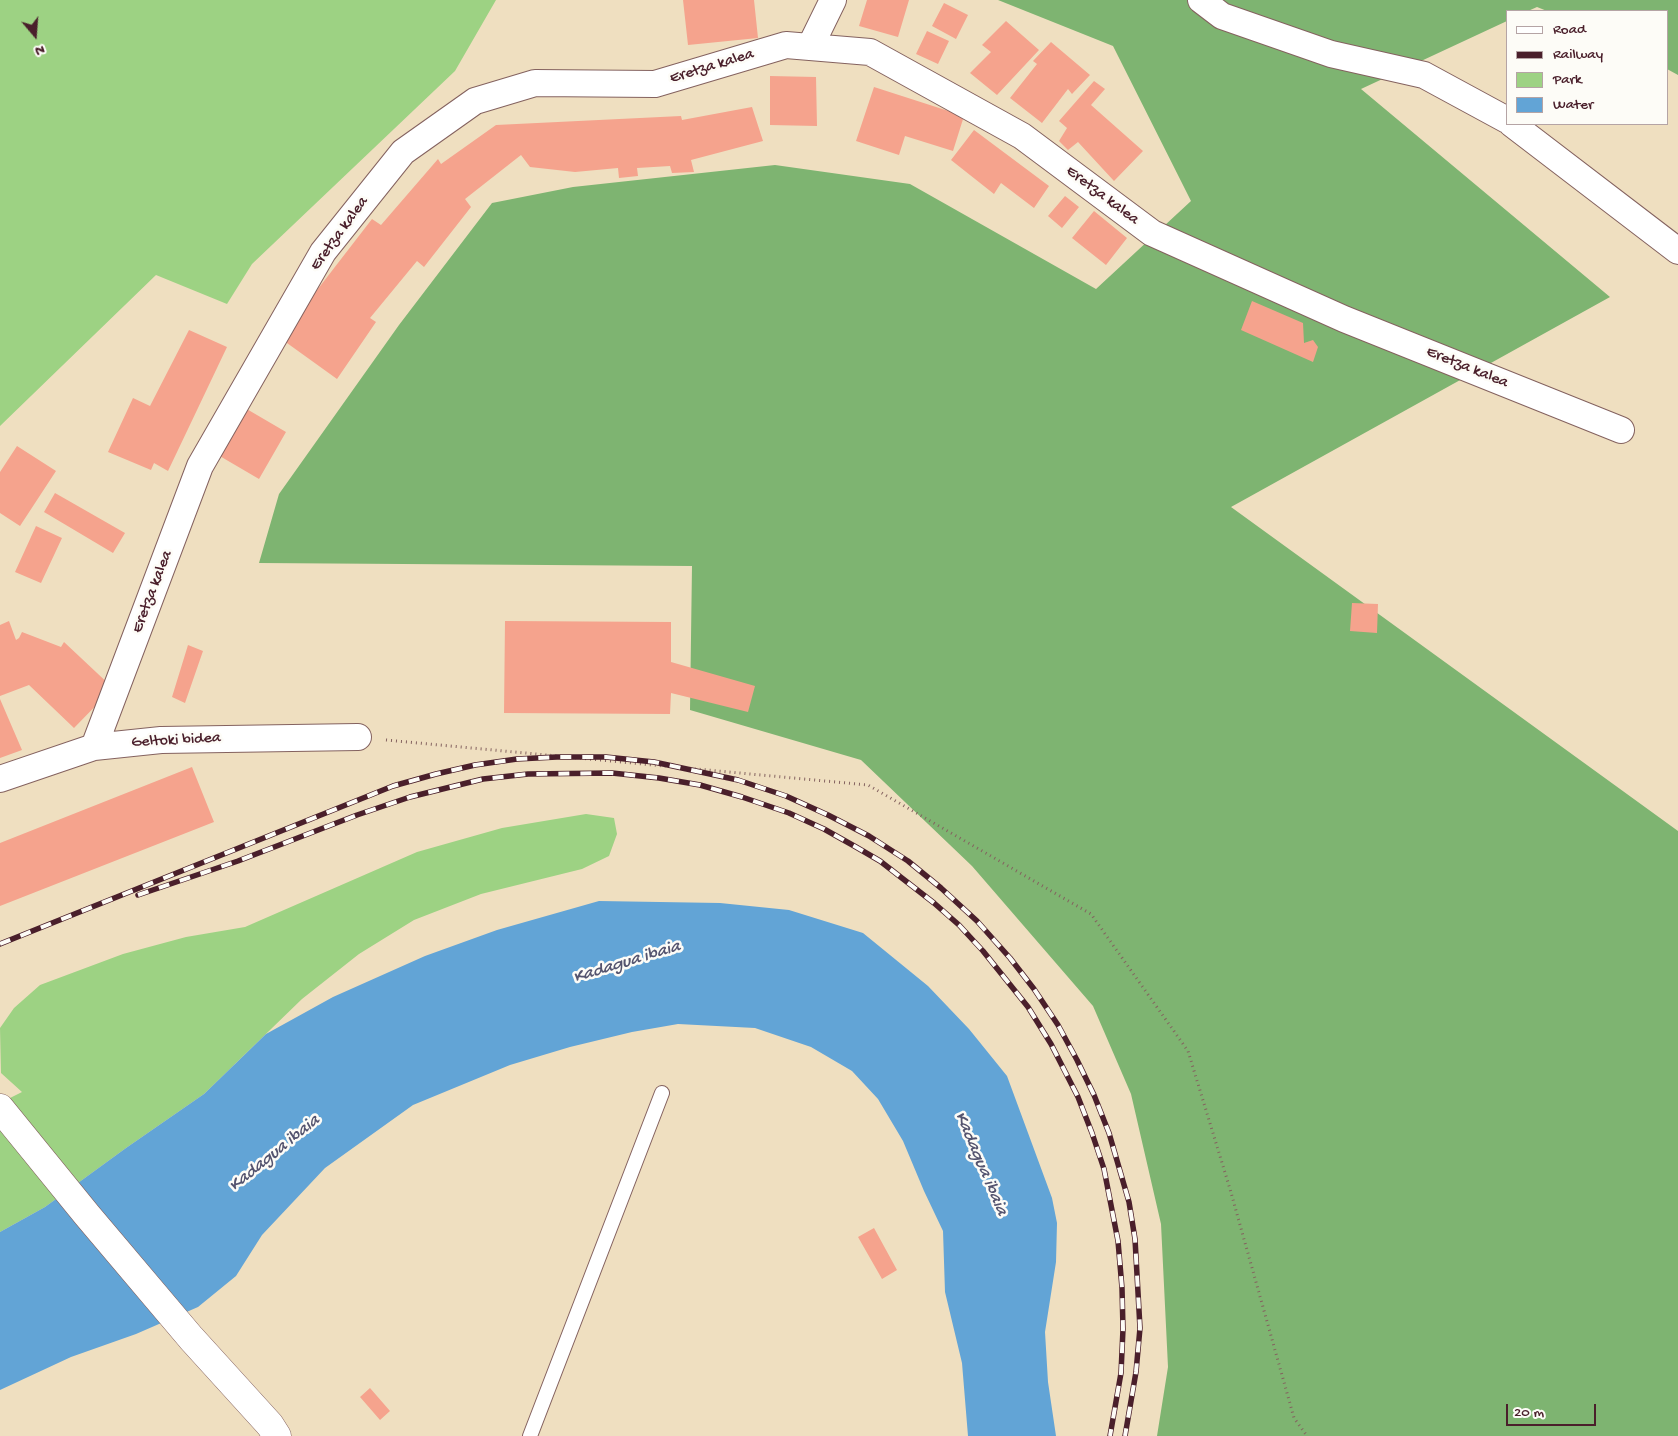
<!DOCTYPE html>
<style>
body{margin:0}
#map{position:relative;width:1678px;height:1436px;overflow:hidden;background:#efdfc0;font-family:"Gochi Hand",sans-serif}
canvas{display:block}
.legend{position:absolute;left:1506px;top:10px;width:162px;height:115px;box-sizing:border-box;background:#fdfcf7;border:1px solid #b5a4a5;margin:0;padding:6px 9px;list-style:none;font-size:15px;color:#4a1f2b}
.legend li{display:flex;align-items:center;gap:10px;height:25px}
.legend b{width:25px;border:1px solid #b5a4a5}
.north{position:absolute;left:10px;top:10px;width:50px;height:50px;-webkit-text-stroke:4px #fdfcf7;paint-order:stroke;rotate:162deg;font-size:14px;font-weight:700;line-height:20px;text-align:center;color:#4a1f2b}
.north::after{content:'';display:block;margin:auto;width:18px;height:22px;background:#4a1f2b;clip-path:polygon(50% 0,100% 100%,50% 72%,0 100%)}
.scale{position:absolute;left:1506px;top:1404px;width:90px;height:22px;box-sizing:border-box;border:2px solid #4a1f2b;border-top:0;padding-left:6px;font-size:15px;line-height:18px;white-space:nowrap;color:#4a1f2b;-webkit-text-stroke:4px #fdfcf7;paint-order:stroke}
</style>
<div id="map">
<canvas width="1678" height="1436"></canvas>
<ul class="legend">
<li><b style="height:6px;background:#fff"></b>Road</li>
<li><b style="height:6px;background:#4a1f2b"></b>Railway</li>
<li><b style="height:14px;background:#9dd283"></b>Park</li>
<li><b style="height:14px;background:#62a4d6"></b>Water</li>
</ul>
<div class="north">N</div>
<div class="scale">20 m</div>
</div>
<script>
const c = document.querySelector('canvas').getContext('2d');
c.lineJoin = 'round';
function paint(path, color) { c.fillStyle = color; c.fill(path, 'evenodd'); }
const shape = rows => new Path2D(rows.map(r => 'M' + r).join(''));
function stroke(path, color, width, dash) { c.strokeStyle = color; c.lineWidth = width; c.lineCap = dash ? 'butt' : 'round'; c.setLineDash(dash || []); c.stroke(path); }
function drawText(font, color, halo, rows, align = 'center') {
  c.font = font + ' "Gochi Hand",sans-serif'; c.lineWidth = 5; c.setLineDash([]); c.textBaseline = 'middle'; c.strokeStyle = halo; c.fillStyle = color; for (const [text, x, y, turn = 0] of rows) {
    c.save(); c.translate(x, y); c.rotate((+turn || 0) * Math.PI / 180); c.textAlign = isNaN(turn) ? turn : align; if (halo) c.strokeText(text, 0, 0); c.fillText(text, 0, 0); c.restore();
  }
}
paint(shape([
 [0,0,496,0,455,71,252,264,227,304,156,275,0,426],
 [586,814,614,818,617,834,609,856,582,869,481,894,414,920,359,954,302,999,204,1094,126,1148,45,1207,0,1232,0,1103,22,1092,1,1073,0,1028,14,1008,40,985,123,954,186,937,245,927,417,852,502,828]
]), '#9dd283');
paint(shape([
 [998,0,1678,0,1678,75,1667,69,1667,11,1547,11,1537,7,1528,11,1507,11,1507,21,1361,89,1610,297,1231,507,1678,831,1678,1436,1157,1436,1168,1367,1161,1224,1131,1094,1093,1006,972,866,861,760,690,710,692,566,259,563,279,494,399,325,492,203,573,187,775,165,910,184,1096,289,1191,201,1113,46]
]), '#7eb471');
paint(shape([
 [599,901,720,903,789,910,863,933,928,986,969,1029,1007,1076,1052,1198,1057,1223,1056,1262,1045,1332,1048,1382,1056,1436,968,1436,962,1363,945,1292,943,1231,924,1191,903,1141,878,1099,852,1071,811,1047,755,1028,678,1024,632,1032,570,1047,510,1065,413,1105,325,1168,262,1235,236,1276,198,1307,136,1334,71,1357,0,1390,0,1232,45,1207,126,1148,204,1094,266,1034,333,997,425,956,497,930]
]), '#62a4d6');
paint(shape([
 [683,0,754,0,758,38,688,45],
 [867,0,909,0,898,37,859,26],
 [944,3,968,15,956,39,932,26],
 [1006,21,1039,50,997,95,970,73,991,52,982,45],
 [927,31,949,41,938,64,916,54],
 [1051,42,1090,75,1072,94,1068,89,1042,123,1010,98,1037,64,1033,61],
 [770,76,816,77,817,126,770,125],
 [1094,81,1105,89,1091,105,1143,151,1114,181,1078,142,1068,150,1059,141,1067,128,1059,121],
 [874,87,964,116,953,151,905,136,899,155,856,141],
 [752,107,763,141,691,160,694,172,672,173,670,166,637,168,638,176,619,178,618,168,575,172,530,167,521,155,465,199,471,207,424,267,417,261,370,318,376,322,337,379,280,338,372,219,381,225,438,159,441,164,496,125,681,116,682,120],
 [974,130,1049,186,1034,208,1001,183,994,194,951,160],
 [1065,196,1079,207,1062,228,1048,216],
 [1094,211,1127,238,1106,265,1072,238],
 [1252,301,1303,323,1304,343,1313,340,1318,347,1313,362,1241,330],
 [189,330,227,347,168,471,154,463,151,470,108,452,133,398,150,406],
 [245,408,286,432,259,479,218,455],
 [17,446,56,471,20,526,0,513,0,472],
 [55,493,125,533,113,553,44,512],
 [36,526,62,538,41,583,15,572],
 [1352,603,1378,604,1377,633,1350,631],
 [9,621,16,640,19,638,22,632,61,647,64,642,113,688,74,728,29,685,0,696,0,625],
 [505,621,671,622,671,662,755,686,748,712,671,693,670,714,504,713],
 [188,645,203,651,185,703,172,697],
 [0,699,22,750,0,758],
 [192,767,214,822,0,906,0,843],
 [874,1228,897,1270,882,1279,858,1237],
 [370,1388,390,1411,380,1420,360,1397]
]), '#f5a38d');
const lane = shape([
 [530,1436,662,1093]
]);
const street = shape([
 [1201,0,1222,16,1331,54,1424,75,1507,120],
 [810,47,833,0],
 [1512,124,1678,251],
 [94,747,200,466,323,252,403,152,475,101,535,83,655,84,786,45,870,52,1022,136,1152,233,1344,319,1621,430],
 [0,779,94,747,161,740,358,737]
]);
const secondary = shape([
 [0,1108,87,1215,191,1338,270,1425,277,1436]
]);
stroke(lane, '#84625f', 16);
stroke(street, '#84625f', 28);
stroke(secondary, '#84625f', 29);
stroke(shape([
 [386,740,868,785,1091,914,1188,1051,1230,1189,1294,1418,1307,1436]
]), '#84625f', 3, [1, 4]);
stroke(lane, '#fff', 14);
stroke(street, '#fff', 26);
stroke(secondary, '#fff', 28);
const rail = shape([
 [138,895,238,861,357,815,410,797,483,779,528,774,612,773,659,778,700,785,742,797,789,813,824,829,856,847,880,861,934,903,959,925,983,951,1028,1007,1051,1044,1078,1097,1092,1133,1104,1169,1118,1241,1122,1288,1123,1329,1121,1373,1110,1436],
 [0,944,393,786,436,774,475,765,517,759,557,757,606,757,654,762,738,780,786,796,828,815,869,836,908,861,941,888,977,921,1010,958,1034,989,1058,1025,1077,1060,1094,1095,1109,1133,1129,1202,1135,1239,1140,1328,1136,1372,1125,1436]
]);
stroke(rail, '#4a1f2b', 5.5);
stroke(rail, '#fdfcf7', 4, [11]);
drawText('16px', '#4a1f2b', '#fdfcf7', [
 ["Eretza kalea",712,67,-17],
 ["Eretza kalea",1102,196,37],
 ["Eretza kalea",340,234,-54],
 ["Eretza kalea",1467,368,22],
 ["Eretza kalea",153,592,-69],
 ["Geltoki bidea",176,741,-3]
]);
drawText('italic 18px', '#54546f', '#fdfcf7', [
 ["Kadagua ibaia",627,963,-17],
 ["Kadagua ibaia",275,1154,-39],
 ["Kadagua ibaia",980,1164,67]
]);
</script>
